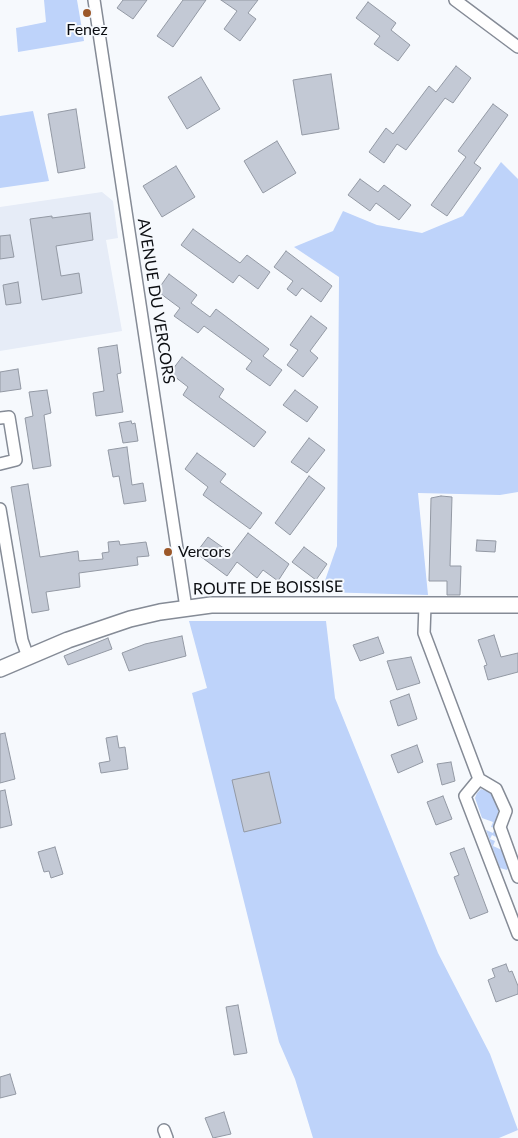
<!DOCTYPE html>
<style>
body{margin:0}
canvas{display:block;background:#f6f9fd}
</style>
<canvas width="518" height="1138"></canvas>
<script>
const c = document.querySelector('canvas').getContext('2d');
c.lineJoin = 'round';
function paint(path, color) { c.fillStyle = color; c.fill(path, 'evenodd'); }
const shape = rows => new Path2D(rows.map(r => 'M' + r).join(''));
function stroke(path, color, width, dash) { c.strokeStyle = color; c.lineWidth = width; c.lineCap = dash ? 'butt' : 'round'; c.setLineDash(dash || []); c.stroke(path); }
function drawText(font, color, halo, rows, align = 'center') {
  c.font = font + ' Lato,sans-serif'; c.lineWidth = 4; c.setLineDash([]); c.textBaseline = 'middle'; c.strokeStyle = halo; c.fillStyle = color; for (const [text, x, y, turn = 0] of rows) {
    c.save(); c.translate(x, y); c.rotate((+turn || 0) * Math.PI / 180); c.textAlign = isNaN(turn) ? turn : align; if (halo) c.strokeText(text, 0, 0); c.fillText(text, 0, 0); c.restore();
  }
}
paint(shape([
 [102,192,113,201,118,238,106,240,122,331,0,351,0,207]
]), '#e6ecf7');
paint(shape([
 [44,0,77,0,84,41,18,52,16,28,46,22],
 [33,111,49,181,0,188,0,116],
 [501,162,518,179,518,492,500,495,418,493,428,595,321,592,337,546,339,277,294,247,333,231,343,211,377,225,422,233,463,216],
 [189,621,326,621,335,698,438,953,490,1054,518,1130,499,1138,313,1138,295,1079,279,1042,192,693,207,688],
 [481,789,495,794,499,807,496,823,500,839,492,835,490,839,495,841,493,846,504,851,509,866,507,870,500,868,486,830,493,833,495,828,491,827,493,822,482,818,475,798,477,793]
]), '#bed3fa');
const building = shape([
 [123,0,147,0,133,19,117,8,123,0],
 [183,0,206,0,173,47,157,36,183,0],
 [221,0,258,0,248,13,256,19,240,41,224,29,237,11,221,0],
 [368,2,396,23,391,30,410,45,398,61,374,44,380,36,356,18,368,2],
 [456,66,471,78,453,103,445,98,406,150,397,144,384,163,369,152,386,128,393,134,429,86,436,92,456,66],
 [331,74,339,129,302,135,293,80,331,74],
 [201,77,220,109,187,129,168,97,201,77],
 [493,104,508,115,474,163,481,168,447,216,431,205,466,157,458,151,493,104],
 [76,109,85,168,58,173,48,114,76,109],
 [277,141,296,173,263,193,244,161,277,141],
 [176,166,195,197,162,217,143,186,176,166],
 [360,179,378,192,384,185,411,205,399,220,376,203,370,211,348,195,360,179],
 [90,213,93,240,56,246,61,276,79,273,82,293,42,300,30,219,52,216,52,218,90,213],
 [193,229,240,263,247,255,270,272,258,289,239,275,233,283,181,245,193,229],
 [10,235,14,257,0,259,0,236,10,235],
 [286,251,332,286,321,302,302,288,296,296,287,289,293,281,274,267,286,251],
 [169,274,197,295,191,303,210,317,216,309,269,349,263,356,282,370,270,386,246,369,252,361,204,326,198,333,174,316,180,308,157,291,169,274],
 [18,282,21,303,6,305,3,285,18,282],
 [311,316,327,328,310,351,318,358,303,377,287,365,298,350,290,345,311,316],
 [117,345,121,373,117,374,123,412,96,416,93,393,104,391,98,348,117,345],
 [182,357,224,389,219,397,266,432,254,447,183,395,188,387,170,373,182,357],
 [18,369,21,389,0,392,0,372,18,369],
 [47,390,51,413,44,415,51,466,33,469,25,418,33,416,29,392,47,390],
 [295,390,318,407,307,422,283,405,295,390],
 [131,421,132,424,135,423,138,441,123,443,119,423,131,421],
 [309,438,325,450,307,473,291,462,309,438],
 [127,447,132,485,143,483,146,501,124,504,119,476,113,477,108,450,127,447],
 [197,453,226,474,220,482,262,513,250,529,203,495,208,487,185,469,197,453],
 [309,476,325,488,290,535,275,523,309,476],
 [28,484,40,557,78,551,79,561,103,559,102,553,109,552,108,542,119,541,120,545,146,542,149,556,137,557,138,565,79,573,80,587,46,592,49,610,32,613,11,487,28,484],
 [441,496,452,497,450,566,461,566,460,595,447,595,447,581,429,581,431,498,441,496],
 [248,533,289,564,278,581,263,570,257,578,237,562,227,576,196,553,208,537,232,554,248,533],
 [477,540,496,541,495,552,476,551,477,540],
 [304,547,327,564,316,580,292,562,304,547],
 [494,635,501,657,518,653,518,672,488,680,484,666,487,665,478,640,494,635],
 [182,636,186,656,129,671,122,653,145,644,182,636],
 [378,637,384,653,360,661,353,645,378,637],
 [108,638,112,649,68,665,64,656,108,638],
 [411,657,420,683,397,690,387,661,411,657],
 [409,694,417,719,398,726,390,701,409,694],
 [5,733,15,779,0,783,0,734,5,733],
 [117,736,119,748,125,747,128,769,101,773,99,763,110,761,106,738,117,736],
 [417,745,423,762,398,773,391,755,417,745],
 [451,762,455,781,442,785,437,764,451,762],
 [269,772,281,823,244,832,232,780,269,772],
 [5,790,12,825,0,828,0,791,5,790],
 [443,796,452,819,436,825,427,802,443,796],
 [55,847,63,874,51,878,49,871,44,872,38,852,55,847],
 [464,848,488,912,470,919,454,877,459,875,450,853,464,848],
 [506,964,509,972,512,971,518,986,518,994,496,1002,488,980,495,977,492,969,506,964],
 [238,1005,247,1053,234,1055,226,1007,238,1005],
 [10,1074,16,1094,0,1098,0,1077,10,1074],
 [224,1112,231,1134,213,1138,205,1118,224,1112]
]);
paint(building, '#c3c9d5');
stroke(building, '#9399a4', 1);
const street = shape([
 [94,0,186,608],
 [455,0,518,47],
 [0,418,9,417,16,460,0,464],
 [0,509,22,640,28,657],
 [425,605,424,633,479,779],
 [518,877,500,827,506,811,496,789,479,779,465,796,518,934],
 [164,1130,167,1138]
]);
const secondary = shape([
 [0,669,68,640,130,619,160,612,211,605,518,605]
]);
stroke(street, '#858b96', 14);
stroke(secondary, '#858b96', 18);
stroke(street, '#fff', 11);
stroke(secondary, '#fff', 15);
for (const [x, y, r, color] of [
 [87,13,5,"#9c5829"],
 [168,552,5,"#9c5829"]
]) { const dot = new Path2D(); dot.arc(x, y, r, 0, 2 * Math.PI); c.fillStyle = color; c.fill(dot); stroke(dot, '#f6f9fd', 2); }
drawText('16px', '#0b0d11', '#f6f9fd', [
 ["Fenez",87,30],
 ["Vercors",178,552,"left"]
]);
drawText('16px', '#0b0d11', '#f6f9fd', [
 ["AVENUE DU VERCORS",156,301,81],
 ["ROUTE DE BOISSISE",268,588,-1]
]);
</script>
